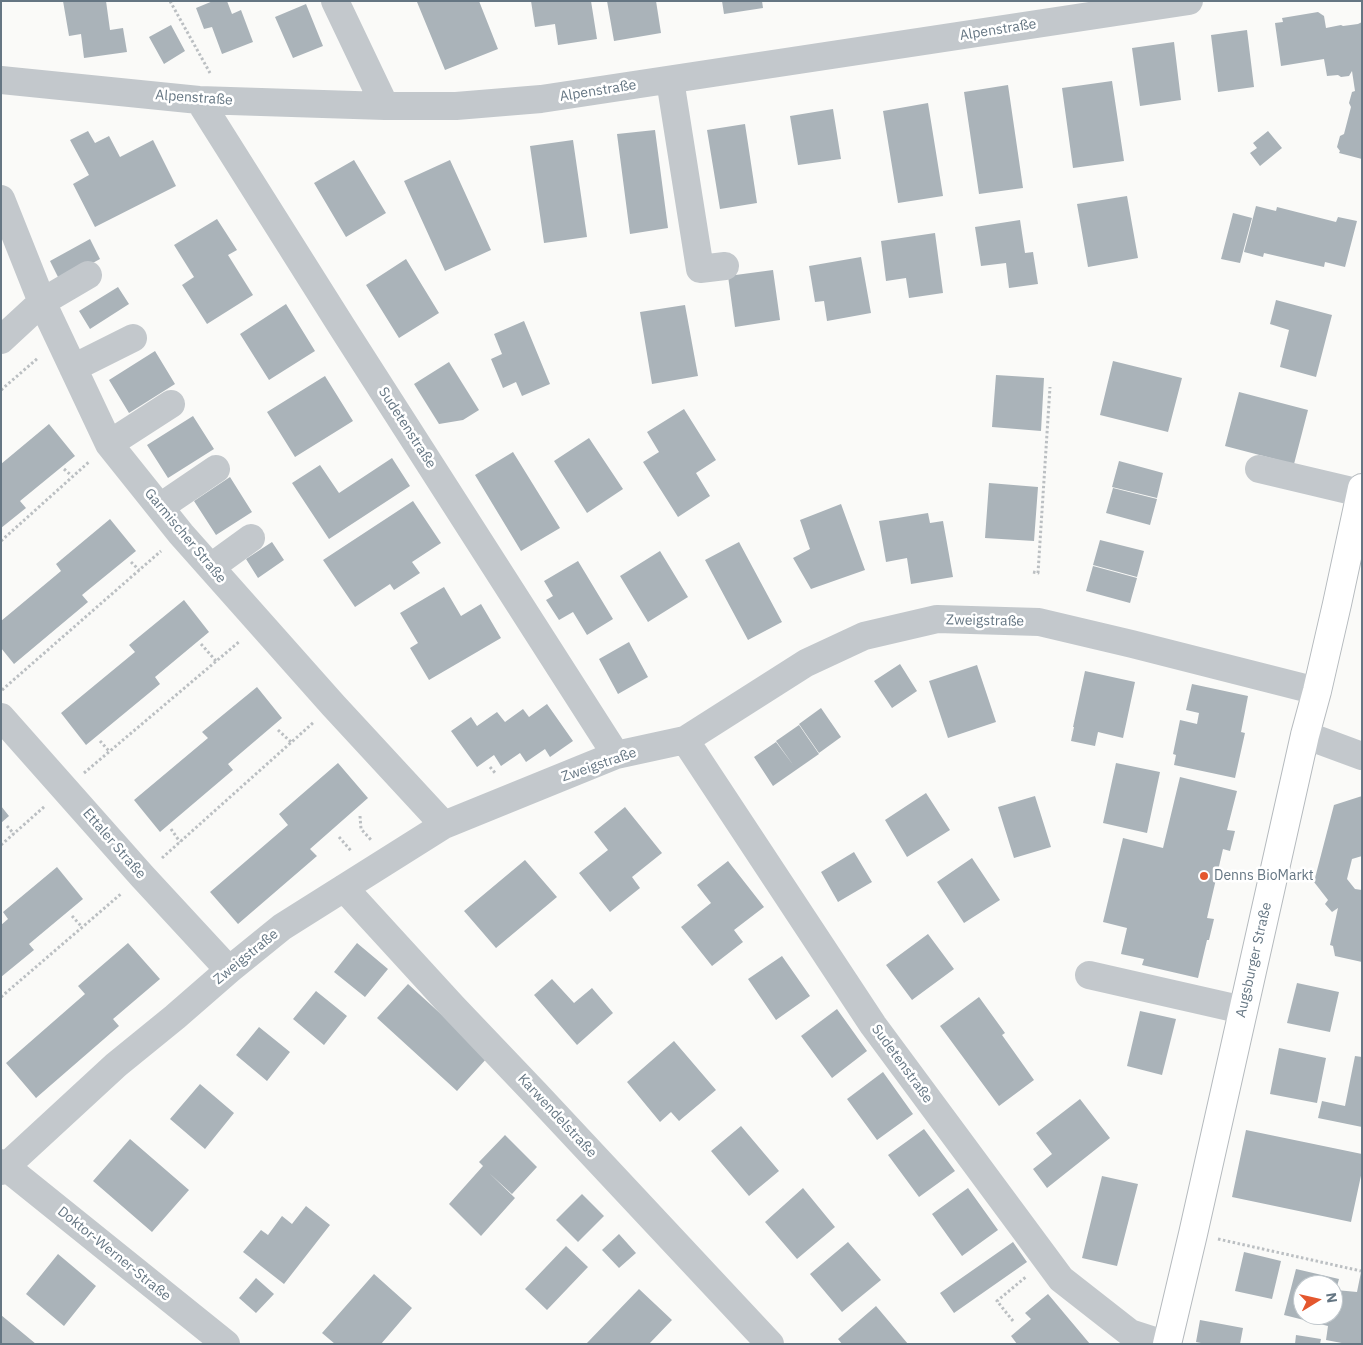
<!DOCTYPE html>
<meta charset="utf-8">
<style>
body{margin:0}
#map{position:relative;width:1363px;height:1345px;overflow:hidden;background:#fafaf8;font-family:"IBM Plex Sans",sans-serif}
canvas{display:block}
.frame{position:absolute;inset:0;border:2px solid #657683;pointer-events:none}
.north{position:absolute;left:1293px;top:1275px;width:50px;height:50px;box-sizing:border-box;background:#fff;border:1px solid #c1c8cd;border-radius:50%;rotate:81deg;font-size:14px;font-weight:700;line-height:20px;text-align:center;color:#657683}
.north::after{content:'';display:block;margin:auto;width:18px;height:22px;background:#e4572e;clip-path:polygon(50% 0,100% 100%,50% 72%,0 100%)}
</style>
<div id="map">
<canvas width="1363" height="1345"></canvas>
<div class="frame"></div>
<div class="north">N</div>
</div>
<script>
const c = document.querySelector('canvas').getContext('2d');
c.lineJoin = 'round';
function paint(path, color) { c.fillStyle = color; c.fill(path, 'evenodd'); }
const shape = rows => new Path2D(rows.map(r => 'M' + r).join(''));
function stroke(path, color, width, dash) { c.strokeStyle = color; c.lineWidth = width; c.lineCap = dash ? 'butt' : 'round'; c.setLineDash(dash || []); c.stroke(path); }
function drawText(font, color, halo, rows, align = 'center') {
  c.font = font + ' "IBM Plex Sans",sans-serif'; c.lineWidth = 5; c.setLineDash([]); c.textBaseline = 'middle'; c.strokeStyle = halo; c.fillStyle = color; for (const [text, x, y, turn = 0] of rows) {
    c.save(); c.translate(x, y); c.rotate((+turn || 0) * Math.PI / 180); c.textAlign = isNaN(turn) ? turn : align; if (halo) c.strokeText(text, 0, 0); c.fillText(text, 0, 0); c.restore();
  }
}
paint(shape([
 [63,1,106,1,110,30,123,28,127,52,84,58,81,34,69,36],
 [213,1,227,1,232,14,241,10,253,42,222,54,212,27,204,29,196,8],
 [419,1,479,1,498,49,445,70,417,2],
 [531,1,591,1,597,39,558,45,555,24,535,27],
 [607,1,656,1,661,33,614,41],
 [722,1,762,1,763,8,724,14],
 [306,4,323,46,293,58,275,17],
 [1318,12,1324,16,1326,28,1341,25,1343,26,1358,24,1362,22,1362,159,1339,153,1340,151,1337,147,1340,136,1344,134,1351,107,1349,103,1352,92,1355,91,1352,71,1349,76,1341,77,1338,75,1327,76,1324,59,1281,66,1275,23,1283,22,1282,18],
 [171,25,185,51,164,64,149,37],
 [1247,30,1254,87,1218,92,1211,35],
 [1174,42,1181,100,1140,106,1132,48],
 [1112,81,1124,161,1073,168,1062,88],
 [1008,85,1023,188,979,194,964,92],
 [928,103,943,196,898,203,883,111],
 [833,109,841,159,798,165,790,116],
 [745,124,757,203,720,209,707,130],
 [655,130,668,228,630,234,617,134],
 [88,131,95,143,109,136,120,157,153,140,176,186,95,227,73,184,89,175,70,140],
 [1268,131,1282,148,1260,166,1250,153,1257,148,1253,143],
 [573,140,587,237,544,243,530,146],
 [354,160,386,213,346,237,314,183],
 [450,160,491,250,445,271,404,181],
 [1127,196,1138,258,1088,267,1077,204],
 [1256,206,1276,211,1277,207,1336,222,1338,217,1357,221,1345,267,1325,262,1324,267,1264,253,1263,257,1244,252],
 [1233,213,1252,218,1240,263,1221,259],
 [217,219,237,250,228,255,253,295,207,324,182,285,194,277,174,245],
 [1020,220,1025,253,1033,252,1038,284,1009,288,1006,263,981,266,975,227],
 [935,233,943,293,909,298,906,278,886,281,881,241],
 [90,239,100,259,60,281,50,261],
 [861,257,871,313,827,321,824,301,815,302,809,266],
 [406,259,439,313,399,338,366,285],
 [773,270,780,320,735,327,728,276],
 [118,287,129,304,90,329,79,311],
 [1276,300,1332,315,1316,377,1280,367,1289,330,1270,324],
 [286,304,315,351,269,380,240,334],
 [685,305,698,376,652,384,640,312],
 [524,321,550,384,522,396,516,382,503,388,491,359,502,354,494,334],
 [155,351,175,384,129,413,109,380],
 [1113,361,1182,378,1168,432,1100,415],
 [449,362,479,410,463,420,439,424,414,384],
 [996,375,1044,378,1041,431,992,427],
 [325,376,353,421,295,457,267,412],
 [1239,392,1308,410,1294,464,1225,446],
 [684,409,716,460,696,473,710,496,678,517,643,462,659,452,647,432],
 [193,416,214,449,168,478,147,445],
 [49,424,75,456,20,501,26,508,1,528,1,464],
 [589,438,623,489,587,513,554,461],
 [513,452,560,528,521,551,475,475],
 [392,458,410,486,329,539,292,483,320,465,339,493],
 [1119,461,1163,473,1157,498,1112,487],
 [230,477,252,512,216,535,194,501],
 [989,483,1038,487,1034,541,985,538],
 [1113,488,1157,499,1150,525,1106,513],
 [413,501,441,543,412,562,420,573,394,590,390,584,355,607,323,560],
 [841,504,865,570,811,589,793,558,810,549,800,520],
 [928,513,930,523,943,521,953,577,911,584,907,558,886,562,879,521],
 [110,519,136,551,82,595,88,602,14,664,1,648,1,621,61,571,56,564],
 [1100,540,1144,551,1137,577,1093,565],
 [272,542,284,560,258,578,246,559],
 [739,542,782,622,748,640,705,560],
 [660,551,688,597,648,622,620,576],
 [578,561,613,619,587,635,573,612,559,620,546,600,553,596,544,581],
 [1093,566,1137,578,1130,603,1086,591],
 [444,587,461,616,481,604,501,638,429,680,410,648,418,643,400,613],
 [184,600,209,632,155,677,160,684,86,745,61,713,135,652,129,645],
 [629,642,648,677,618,694,599,659],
 [900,664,917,691,892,708,874,681],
 [977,665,996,722,948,738,929,681],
 [1085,671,1135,682,1123,738,1098,732,1095,746,1071,741,1074,727,1073,727],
 [1192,684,1248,696,1241,732,1245,733,1235,778,1174,765,1176,755,1173,754,1180,720,1197,724,1199,713,1186,710],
 [257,687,282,718,228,764,233,770,160,832,134,800,208,738,202,732],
 [547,704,573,741,550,757,545,749,526,762,520,753,501,766,494,755,477,767,451,731,471,717,477,726,497,712,505,722,523,709,529,717],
 [821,708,841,737,819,753,799,724],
 [799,725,819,754,773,786,754,757,776,742,794,766,776,741],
 [338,763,368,798,310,849,317,856,238,924,210,892,288,825,279,814],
 [1116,763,1160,772,1147,833,1103,823],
 [1180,777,1237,791,1227,830,1235,831,1230,851,1223,849,1207,918,1214,919,1209,940,1207,940,1198,978,1142,965,1144,959,1121,954,1127,928,1103,922,1123,838,1163,848],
 [926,793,950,830,907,857,885,820],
 [1035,796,1051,847,1014,858,998,807],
 [1362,796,1362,856,1352,859,1347,879,1355,889,1362,890,1362,962,1335,956,1333,946,1330,945,1338,908,1332,912,1325,904,1328,900,1314,882,1334,805],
 [1,806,9,816,1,823],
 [625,807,662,853,632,877,640,888,610,912,579,873,608,850,594,832],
 [854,852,872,882,838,902,821,872],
 [972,858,1000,900,964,923,937,882],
 [525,860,557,897,496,948,464,911],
 [728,861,764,907,734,930,743,942,712,966,681,927,711,903,697,885],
 [57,867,83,899,29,944,34,950,1,977,1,925,8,919,3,912],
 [928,934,954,969,912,1000,886,965],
 [128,943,160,979,113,1019,119,1026,36,1098,6,1063,85,994,78,986],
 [357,943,388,969,365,997,334,972],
 [782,956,810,996,776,1020,748,979],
 [552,979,574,1003,592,988,613,1013,577,1045,534,995],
 [1297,983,1339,992,1330,1032,1287,1023],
 [408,984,488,1057,457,1091,377,1018],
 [316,991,347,1016,324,1045,293,1019],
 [979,997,1005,1033,1002,1035,1034,1080,999,1106,940,1026],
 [837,1009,867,1051,832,1078,801,1036],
 [1140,1011,1176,1019,1162,1075,1127,1066],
 [259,1027,290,1052,267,1081,236,1055],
 [674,1041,716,1090,679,1121,671,1112,660,1122,627,1082],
 [1279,1048,1326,1058,1317,1103,1270,1094],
 [1355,1056,1362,1057,1362,1127,1318,1118,1322,1101,1345,1106],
 [883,1072,913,1114,877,1140,847,1099],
 [200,1084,234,1113,205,1149,170,1119],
 [1080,1099,1110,1138,1047,1188,1033,1169,1052,1154,1036,1133],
 [741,1126,779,1171,749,1196,711,1151],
 [924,1129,955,1171,919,1197,888,1155],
 [1246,1130,1362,1154,1362,1171,1351,1222,1232,1197],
 [505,1135,537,1167,512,1194,489,1173,515,1198,481,1236,449,1204,483,1166,479,1162],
 [130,1139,189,1190,152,1232,93,1181],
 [1102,1176,1138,1184,1117,1266,1082,1258],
 [803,1188,835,1227,797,1259,765,1222],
 [968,1188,998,1230,962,1256,932,1214],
 [582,1194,604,1216,578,1242,556,1220],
 [306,1206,330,1225,284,1284,243,1252,261,1230,268,1235,282,1216,292,1224],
 [619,1234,636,1253,619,1268,602,1250],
 [848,1242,881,1280,842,1312,810,1274],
 [1013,1242,1027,1262,954,1313,940,1293],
 [566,1246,588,1267,547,1310,525,1289],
 [1244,1252,1281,1261,1272,1299,1235,1291],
 [58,1254,96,1286,64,1326,26,1294],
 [1296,1269,1339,1279,1336,1290,1357,1292,1361,1272,1362,1272,1362,1344,1347,1344,1326,1340,1328,1326,1284,1315],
 [1303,1285,1333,1285,1333,1315,1303,1315],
 [374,1274,412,1308,381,1344,335,1344,322,1333],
 [256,1278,274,1294,256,1313,239,1298],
 [639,1289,672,1320,649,1344,586,1344],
 [1048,1294,1090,1344,1017,1344,1011,1336,1031,1319,1025,1313],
 [876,1306,908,1344,842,1344,838,1339],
 [1,1315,36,1344,1,1344],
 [1200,1320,1243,1328,1240,1344,1206,1344,1196,1342],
 [1296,1335,1321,1339,1320,1344,1295,1344]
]), '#aab3b9');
const major = shape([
 [1167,1344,1193,1234,1305,735,1317,691,1337,604,1362,488]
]);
stroke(major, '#b5babe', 30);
stroke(shape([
 [170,1,210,73],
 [1,390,38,358],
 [64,469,72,476],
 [1,541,90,461],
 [131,562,139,570],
 [1033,572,1038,573,1050,387],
 [201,644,216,661],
 [2,690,161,551],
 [278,730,291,742],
 [100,741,109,751],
 [490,767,496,774],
 [84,773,240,641],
 [360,816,361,829,372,841],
 [7,826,14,834],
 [171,829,180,842],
 [339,837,352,852],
 [1,845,45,806],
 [162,858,314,722],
 [72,916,82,927],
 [1,997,122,893],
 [1218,1239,1361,1271],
 [1013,1321,997,1301,1027,1276]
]), '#bbbfc2', 3, [2.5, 2.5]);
stroke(shape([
 [335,1,385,106],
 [1,80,199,100,385,106,456,106,541,99,1189,1],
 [670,80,700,269,725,266],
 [199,100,342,327,616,755],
 [1,199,42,302,109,444,181,534,333,705,444,825],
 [1,340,42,302,88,275],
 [73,368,133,338],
 [109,444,171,404],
 [1259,469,1360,493],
 [160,507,216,469],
 [211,567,251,538],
 [1,717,142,876,229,970],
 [1305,735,1362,756],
 [685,740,873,1025,1061,1279,1130,1333,1164,1344],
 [344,888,453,1007,535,1093,770,1344],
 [1089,975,1243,1010],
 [1,1163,226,1344],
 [1,1171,116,1065,175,1017,229,970,282,927,444,825,616,755,685,740,806,663,864,636,937,619,1039,622,1132,644,1317,691]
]), '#c3c8cc', 28);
stroke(major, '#fff', 28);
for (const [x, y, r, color] of [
 [1204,876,5,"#e4572e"]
]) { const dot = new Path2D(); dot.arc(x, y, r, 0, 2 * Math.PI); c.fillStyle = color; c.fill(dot); stroke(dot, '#fff', 2); }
drawText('14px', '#657683', '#fff', [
 ["Alpenstraße",998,30,-9],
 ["Alpenstraße",598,91,-9],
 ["Alpenstraße",194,98,4],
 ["Sudetenstraße",407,428,57],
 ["Garmischer Straße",185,536,50],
 ["Zweigstraße",985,621,1],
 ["Zweigstraße",599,765,-19],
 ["Ettaler Straße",114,844,49],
 ["Zweigstraße",246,957,-39],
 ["Augsburger Straße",1254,960,-77],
 ["Sudetenstraße",902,1064,54],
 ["Karwendelstraße",557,1116,47],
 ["Doktor-Werner-Straße",114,1254,39]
]);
drawText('14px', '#657683', '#fff', [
 ["Denns BioMarkt",1214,876]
], 'left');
</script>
